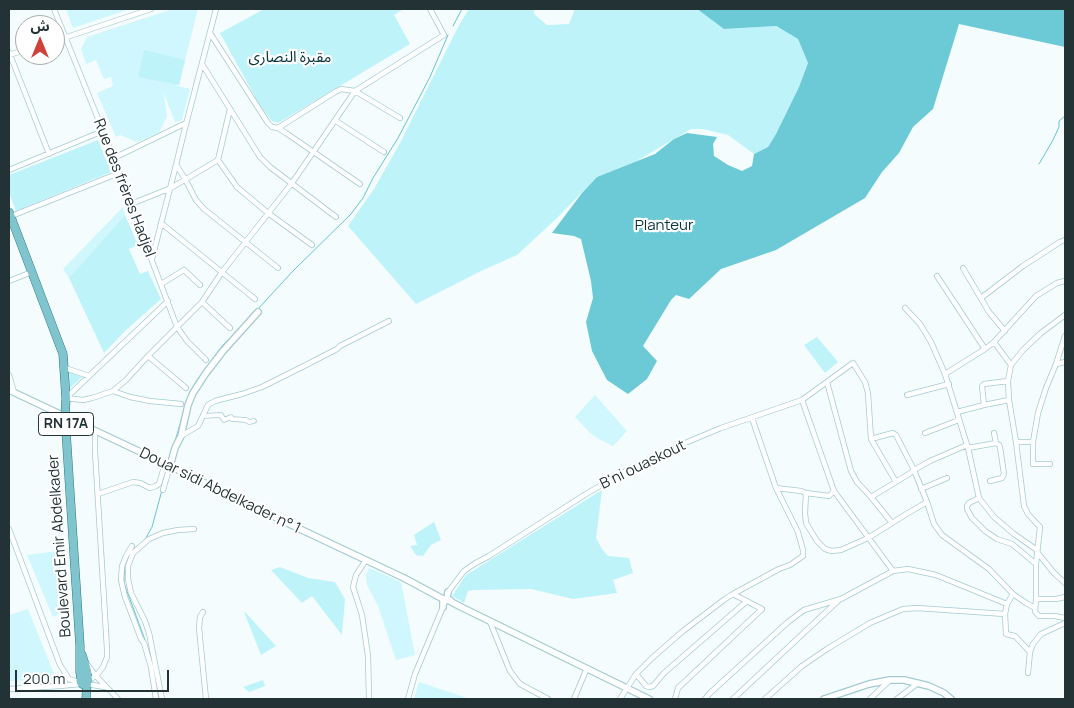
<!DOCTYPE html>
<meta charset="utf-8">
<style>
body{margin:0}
#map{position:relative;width:1074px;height:708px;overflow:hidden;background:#f4fcfd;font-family:Manrope,"Noto Sans Arabic",sans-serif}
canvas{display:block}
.frame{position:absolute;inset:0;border:10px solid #233335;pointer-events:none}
.north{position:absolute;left:15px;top:15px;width:50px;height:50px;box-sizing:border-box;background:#fff;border:1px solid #a7adae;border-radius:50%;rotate:0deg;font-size:14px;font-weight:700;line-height:20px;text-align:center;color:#233335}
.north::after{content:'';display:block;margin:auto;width:18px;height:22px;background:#d0413c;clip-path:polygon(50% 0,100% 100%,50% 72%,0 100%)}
.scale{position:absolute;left:15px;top:670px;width:154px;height:22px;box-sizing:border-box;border:2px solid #233335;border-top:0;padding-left:6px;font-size:15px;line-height:18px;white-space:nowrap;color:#233335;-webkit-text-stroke:4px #fff;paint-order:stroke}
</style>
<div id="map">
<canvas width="1074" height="708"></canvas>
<div class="frame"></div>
<div class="north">ش</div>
<div class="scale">200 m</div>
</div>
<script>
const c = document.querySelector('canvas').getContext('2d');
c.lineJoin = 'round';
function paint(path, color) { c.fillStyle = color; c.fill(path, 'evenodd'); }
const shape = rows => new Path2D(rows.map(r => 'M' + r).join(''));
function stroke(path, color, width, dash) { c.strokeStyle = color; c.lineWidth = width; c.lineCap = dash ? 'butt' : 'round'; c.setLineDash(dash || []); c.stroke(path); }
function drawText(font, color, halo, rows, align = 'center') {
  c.font = font + ' Manrope,"Noto Sans Arabic",sans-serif'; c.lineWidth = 4.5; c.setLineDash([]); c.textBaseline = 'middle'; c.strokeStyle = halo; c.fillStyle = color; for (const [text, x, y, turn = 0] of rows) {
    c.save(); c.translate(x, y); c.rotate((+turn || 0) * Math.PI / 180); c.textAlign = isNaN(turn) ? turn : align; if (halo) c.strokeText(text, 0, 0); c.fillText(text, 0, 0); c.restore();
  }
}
paint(shape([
 [66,9,130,9,73,28],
 [173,9,198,9,179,85,174,85,190,89,182,120,175,122,164,94,162,93,164,95,167,116,159,133,137,142,120,135,116,137,97,93,113,86,111,77,104,79,96,60,86,64,81,49,87,37],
 [123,207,125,215,69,278,63,269],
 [595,395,627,431,613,446,597,438,590,433,575,417],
 [57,551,67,571,64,573,67,578,65,580,68,586,65,588,68,594,66,595,71,609,53,617,27,555],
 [369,568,401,582,415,655,396,660,378,606,367,585,366,575],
 [28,609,56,679,9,681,9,615],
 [419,682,467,698,467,699,414,699]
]), '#cff7fd');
paint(shape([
 [264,9,404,9,394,15,410,44,278,123,272,121,259,104,220,33],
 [469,9,534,9,534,14,547,25,569,24,575,9,697,9,724,29,775,26,798,39,808,63,799,87,776,134,768,147,754,154,728,135,703,129,691,129,635,162,597,177,557,218,517,255,481,271,416,304,348,226,374,189,400,143,458,27],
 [144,50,185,60,179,85,138,77],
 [98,140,111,172,16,211,9,193,9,175],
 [125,215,138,245,129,249,140,274,148,271,161,299,125,331,104,353,69,278],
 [817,337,838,362,825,373,804,345],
 [69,372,82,377,70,388],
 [602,490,596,538,602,549,608,556,629,558,633,573,613,580,617,593,573,599,531,589,474,590,468,591,464,603,452,596,466,575],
 [434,522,441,540,431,545,423,556,416,555,410,546,417,545,414,535],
 [280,567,308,578,335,582,345,599,342,635,312,596,302,603,271,570],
 [244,612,245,612,276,646,261,655],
 [263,680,265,686,249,692,243,687]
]), '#bff3fa');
paint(shape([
 [697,9,1065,9,1065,47,959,24,933,109,913,127,899,153,882,172,865,198,776,250,721,269,689,299,676,295,671,300,643,346,657,361,647,379,628,394,607,380,592,351,586,322,593,298,591,281,581,239,574,236,552,233,582,193,597,177,655,154,674,139,687,133,717,137,713,144,714,156,728,165,742,171,752,166,754,154,768,147,776,134,799,87,808,63,798,39,776,26,724,29]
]), '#6bcad6');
stroke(shape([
 [453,26,462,9],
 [1039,164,1053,140,1059,127,1059,121,1065,116],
 [257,310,293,271,351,214,363,198,373,178,398,138,430,77,448,35],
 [192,389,197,380,211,361,223,345,237,331],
 [175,441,182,418],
 [137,547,146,538,152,527,162,490],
 [129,556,126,564,124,575,124,583,145,640]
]), '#65c4d0', 1);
const pedestrian = shape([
 [203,416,221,415,224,420,231,417,232,419,246,420,249,422,254,421]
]);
const minor = shape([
 [54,9,103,131,177,327,187,341,206,360],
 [210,33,268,123,272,127,278,128,286,133,360,184],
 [55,41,151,9],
 [9,52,49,154],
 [9,55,25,50],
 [202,64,260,157,270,167,336,217],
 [230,109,218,160,237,187,268,213,312,245],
 [336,121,384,152],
 [278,128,335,92,341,89,355,91,400,118],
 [114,158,186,123],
 [177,166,185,179,196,200,204,209,278,268],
 [9,170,103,131],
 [131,204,171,188,218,160],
 [9,217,119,173],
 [161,223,255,299],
 [152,259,176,165,184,132,216,9],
 [963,268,989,312,1005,331],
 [937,276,985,349],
 [9,281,32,272],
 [161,284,184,270,200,285],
 [981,298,1023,266,1060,242,1065,240],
 [202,302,230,328],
 [905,308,920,324,931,342,945,374,968,448,979,498,994,517,1014,534,1037,550],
 [994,342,1011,365,1008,381,1009,400,1016,442,1024,506,1028,514,1040,527,1036,564,1036,599,1035,612,1039,616,1055,616,1065,618],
 [148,356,186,388],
 [1056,364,1065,362],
 [1011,365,1023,350,1041,333,1065,315],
 [65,368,89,376],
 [945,374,985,349,994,342,1036,296,1057,283,1065,281],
 [9,375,14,392],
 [827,382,851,471,857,482,871,497,892,523],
 [113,391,130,397,150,401,181,404],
 [907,395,949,384],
 [66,398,83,400,92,398,113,391,126,380,148,356,202,302,222,272,292,183,355,91,444,35,430,9],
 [66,398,168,301],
 [802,400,834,491,893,571],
 [984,405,982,386,984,384,1008,381],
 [957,412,984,405,1009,400],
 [752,418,776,488,801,491,806,493,829,496,834,491],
 [925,433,959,420],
 [994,433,996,443],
 [181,436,198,426,208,405,215,401,242,394,262,387,306,365,337,349,340,346,389,321],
 [871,439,893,433,896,435,914,470,927,502,934,524,942,535,989,569,1013,594,1026,603,1035,608],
 [1016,442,1033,442],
 [968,448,996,443,999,445,1000,447,1004,474,1002,478,990,481],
 [1050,464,1033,464,1033,442,1038,413,1046,388,1056,364,1065,336],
 [921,489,947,478],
 [163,490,170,466],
 [806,493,805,513,806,523,817,541,825,549,832,551,841,550,868,538,908,513,927,502],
 [98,494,133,482,140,483,150,488,156,486,159,484,165,464],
 [871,497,909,474,914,470,930,461,967,445],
 [979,498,969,503,967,506,967,509,972,518,985,531,997,539,1012,544,1036,564],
 [9,529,60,665,69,679,81,683],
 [132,546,126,556,122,566,121,580,125,597,135,623,141,639,144,643,151,667,156,699],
 [1037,552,1054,573,1065,583],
 [366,560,356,575,353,587,362,615,368,656,369,699],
 [448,592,464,571,474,564,489,556,586,494,622,473,666,451,721,428,802,400,853,363,865,382,868,393,871,439,896,482],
 [733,594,779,569,790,565,803,556,803,550,798,532,776,488],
 [1036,599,1056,599,1065,597],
 [203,612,200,617,199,628,206,699],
 [1005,614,1006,634,1015,636,1030,652],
 [490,622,510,671,520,684,548,699],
 [87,664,96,676,118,699],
 [1028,673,1030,652,1033,644,1041,634,1065,623],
 [636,674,646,686,649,687,653,686,664,673,747,601],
 [87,681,96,676,103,667,107,657,107,649,95,451,95,431],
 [86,684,105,687],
 [9,689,60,686,80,684],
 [162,699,149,633,145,621,131,593,128,579,128,566,133,553,149,539,163,533,178,530,194,529],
 [408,699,415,674,443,607],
 [574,699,587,668],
 [620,699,636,674,652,658,683,631,725,599,733,594,762,609,678,688,675,699],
 [705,699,710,693,788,622,804,610,841,599,893,571,908,569,936,575,1007,604],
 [733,699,840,599],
 [765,699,802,666,827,649,870,623,903,609,917,608,1005,614,1007,604,1013,594],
 [870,699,890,680],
 [897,699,918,683]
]);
const tertiary = shape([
 [9,390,168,465,285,522,404,578,443,599,443,607],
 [170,466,175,448,181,436,188,405,193,393,206,373,223,351,258,312],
 [448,592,447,598,451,601],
 [444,603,446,599,459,606,649,699],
 [824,699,869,684,890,680,904,680,929,686,944,693,951,699]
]);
const primary = shape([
 [9,212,63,354,66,398,65,416,80,646,80,672,81,678],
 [82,655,87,671,88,680],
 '80.5 681a3.5 3.5 0 1 1 7 0a3.5 3.5 0 1 1-7 0Z',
 [86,699,87,682]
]);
stroke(pedestrian, '#a4cbd1', 5.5);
stroke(minor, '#a4cbd1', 6);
stroke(tertiary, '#a4cbd1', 8);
stroke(primary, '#287982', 9);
stroke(pedestrian, '#fff', 4);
stroke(minor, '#fff', 4.5);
stroke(tertiary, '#fff', 5.5);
stroke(primary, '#80c5cd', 8);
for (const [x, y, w] of [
 [66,424,55]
]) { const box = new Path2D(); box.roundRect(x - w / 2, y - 11.5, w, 23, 4); c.fillStyle = '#fff'; c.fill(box); stroke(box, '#233335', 1); }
drawText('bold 14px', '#233335', null, [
 ["RN 17A",66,424]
]);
drawText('15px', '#04343a', '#fff', [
 ["مقبرة النصارى",290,58],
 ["Planteur",664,226]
]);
drawText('15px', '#233335', '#fff', [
 ["Rue des frères Hadjel",124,188,69],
 ["B'ni ouaskout",643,465,-26],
 ["Douar sidi Abdelkader n° 1",220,491,26],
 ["Boulevard Emir Abdelkader",60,546,-94]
]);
</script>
